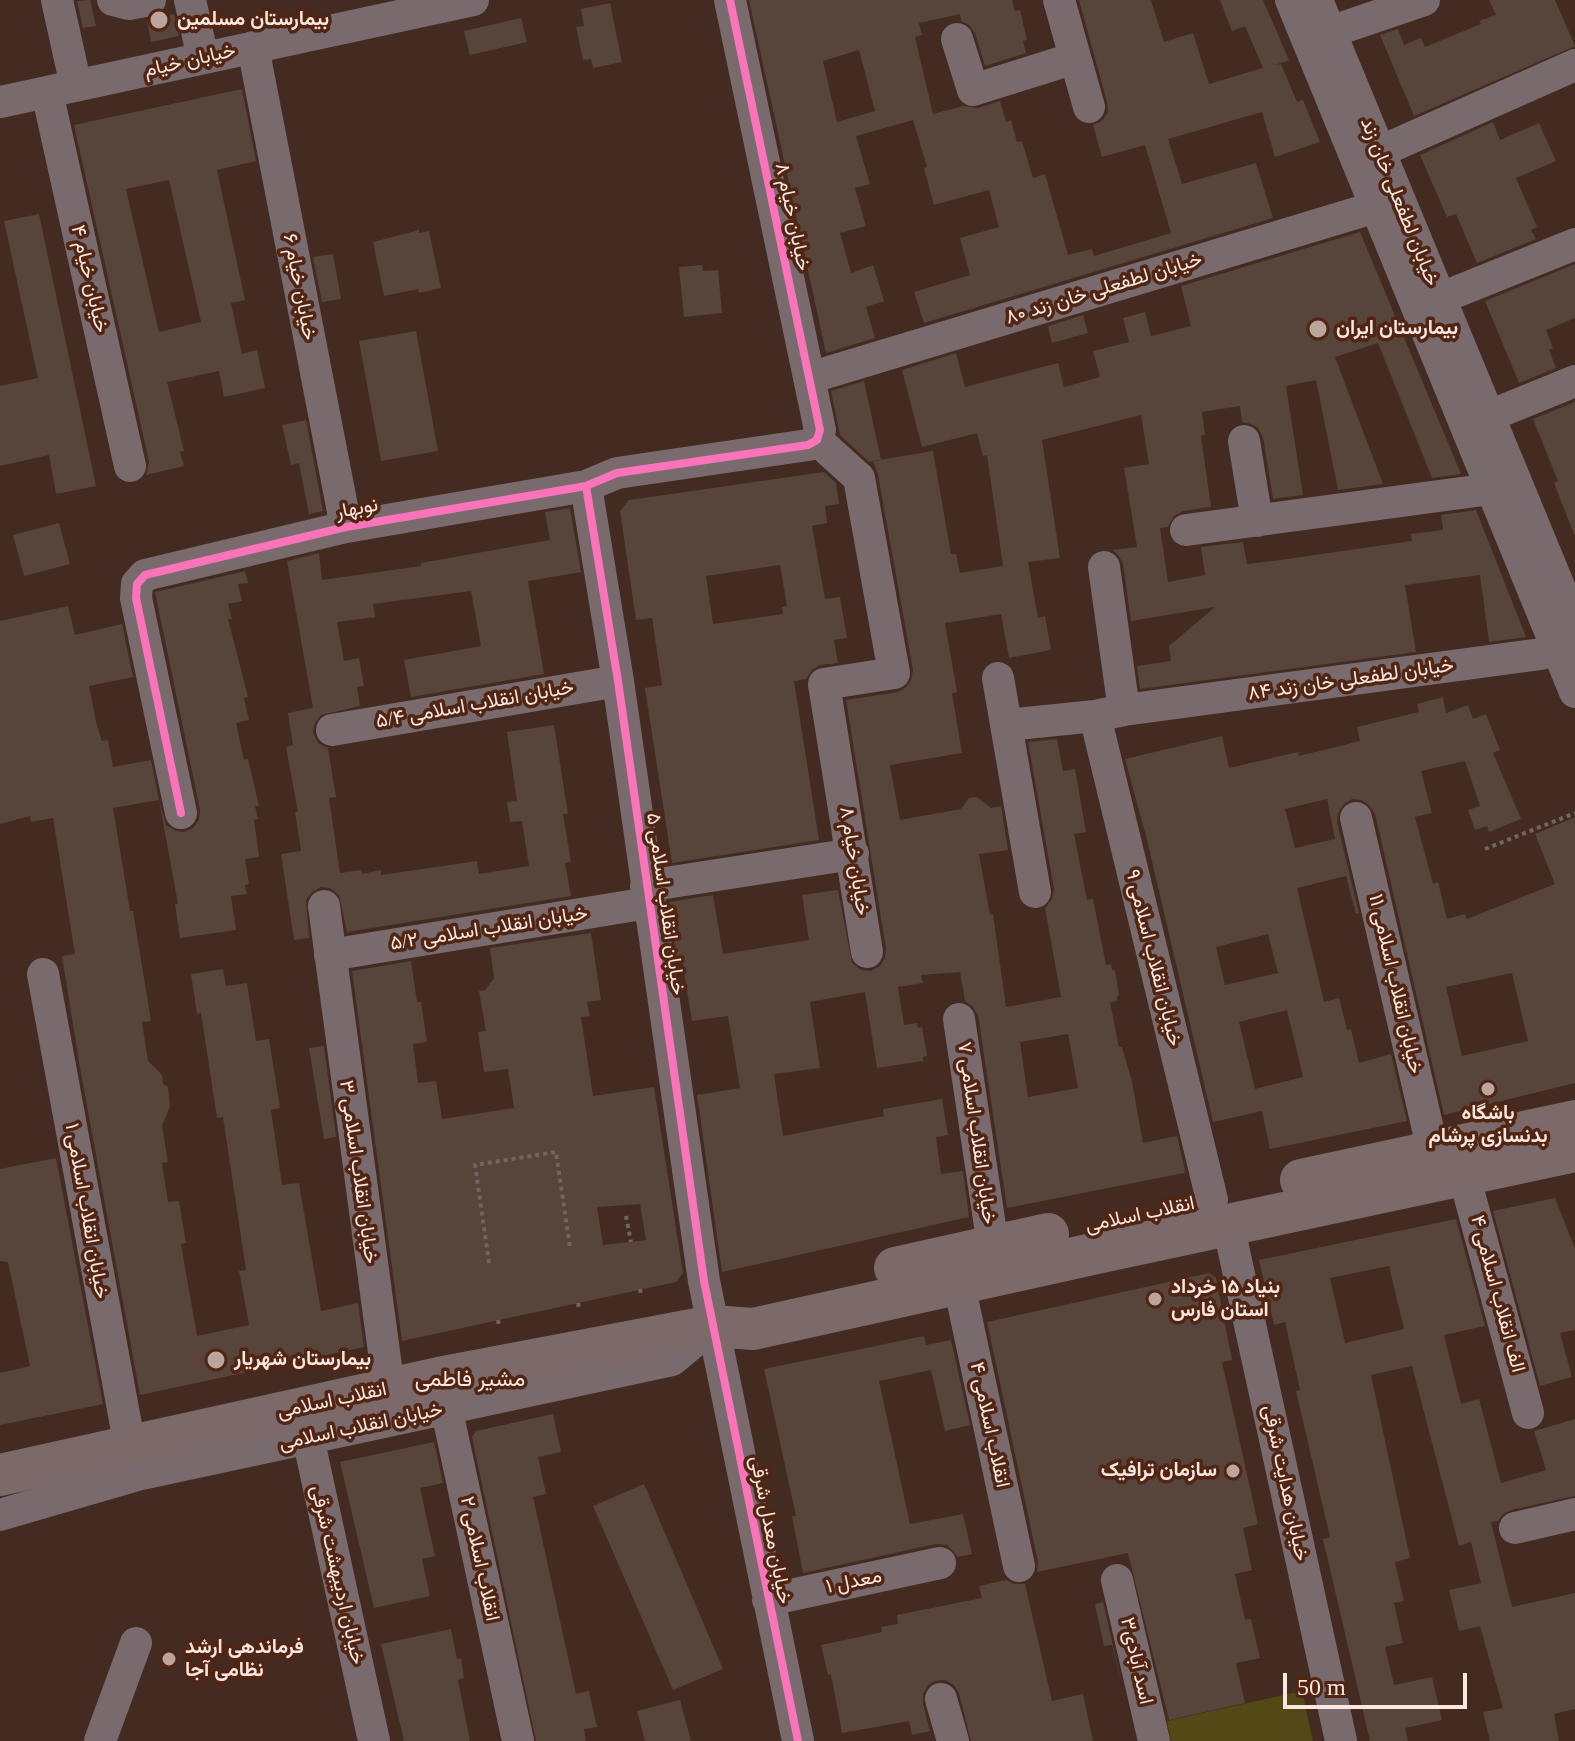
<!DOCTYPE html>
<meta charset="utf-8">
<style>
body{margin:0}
#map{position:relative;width:1575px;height:1741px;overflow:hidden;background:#432b22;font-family:"Times New Roman",serif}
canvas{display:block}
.scale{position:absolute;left:1283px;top:1673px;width:184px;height:36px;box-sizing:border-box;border:4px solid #fde6dd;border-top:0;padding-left:10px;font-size:24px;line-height:28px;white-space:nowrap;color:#fde6dd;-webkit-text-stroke:6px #512514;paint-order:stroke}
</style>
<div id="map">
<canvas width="1575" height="1741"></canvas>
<div class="scale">50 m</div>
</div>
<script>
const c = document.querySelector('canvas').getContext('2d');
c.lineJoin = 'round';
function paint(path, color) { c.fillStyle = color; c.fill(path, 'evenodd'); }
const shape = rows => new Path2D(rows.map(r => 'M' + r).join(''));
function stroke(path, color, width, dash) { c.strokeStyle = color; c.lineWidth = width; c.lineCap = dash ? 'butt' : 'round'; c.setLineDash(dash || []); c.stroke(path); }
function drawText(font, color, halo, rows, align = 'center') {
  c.font = font + ' "Times New Roman",Vazirmatn,serif'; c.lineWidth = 7; c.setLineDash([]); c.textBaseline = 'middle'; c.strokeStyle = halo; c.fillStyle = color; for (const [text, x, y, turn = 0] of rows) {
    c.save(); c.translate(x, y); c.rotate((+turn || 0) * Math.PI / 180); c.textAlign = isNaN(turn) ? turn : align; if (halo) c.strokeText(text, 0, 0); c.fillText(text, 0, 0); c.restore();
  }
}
paint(shape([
 [1302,1691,1313,1741,1171,1741,1167,1721]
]), '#534916');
paint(shape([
 [90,0,96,26,83,28,77,1],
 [749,0,1012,0,1015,11,1020,10,1027,40,1023,41,1026,53,985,66,975,33,969,25,961,21,960,14,919,23,922,35,915,37,933,114,963,106,978,108,1000,101,1006,122,1011,120,1017,142,1022,141,1033,178,1045,174,1068,255,1092,249,1094,256,1171,233,1145,145,1102,157,1093,125,1102,121,1108,112,1107,102,1079,0,1151,0,1164,42,1193,33,1209,84,1263,68,1245,26,1232,31,1220,0,1263,0,1289,60,1275,65,1281,64,1297,102,1303,100,1320,142,1275,157,1262,112,1168,139,1182,184,1256,163,1273,218,924,323,914,292,970,275,960,238,999,227,989,190,934,205,924,168,927,167,913,120,856,136,870,184,855,188,866,226,840,233,851,273,873,265,884,301,866,307,875,338,826,353],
 [859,50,875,111,837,122,823,61],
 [1489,0,1555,0,1575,46,1414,116,1380,35,1398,29,1404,45,1421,38,1425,47,1481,24,1479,21,1496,15],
 [610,3,622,62,593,68,591,59,583,60,576,27,584,26,581,9],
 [174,14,179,36,151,42,147,20],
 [521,18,527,42,470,55,464,31],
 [242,89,256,161,217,170,245,300,231,303,242,354,257,350,265,388,224,397,219,371,167,382,184,451,180,452,184,466,146,475,149,462,74,125],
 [169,180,201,322,159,332,126,189],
 [1493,122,1500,140,1539,123,1556,161,1516,178,1537,227,1531,230,1536,239,1477,263,1456,214,1447,217,1420,155],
 [39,214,96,486,56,494,49,455,0,466,0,386,38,378,4,221],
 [419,230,419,233,429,231,441,288,419,293,418,289,384,296,373,242],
 [1360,232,1461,474,1432,478,1378,343,1335,357,1383,484,1338,490,1316,380,1286,386,1303,495,1273,499,1263,437,1258,428,1251,424,1242,422,1240,406,1202,412,1205,435,1201,436,1211,507,1183,511,1174,516,1168,527,1160,528,1168,582,1205,575,1201,547,1243,542,1247,564,1273,561,1412,541,1411,534,1443,530,1441,515,1476,510,1526,637,1489,642,1480,575,1405,585,1416,652,1140,689,1137,666,1171,661,1169,646,1215,607,1131,621,1123,564,1119,556,1113,550,1137,547,1124,468,1149,464,1141,415,1042,440,1060,558,1028,562,1038,618,1045,616,1051,650,1009,658,1001,614,945,623,957,692,952,693,962,753,890,765,900,820,961,809,969,798,977,797,991,808,1001,806,1008,850,979,854,990,915,993,914,1006,1007,1061,997,1045,908,1052,899,1054,889,1028,742,1057,739,1063,771,1075,769,1086,832,1074,834,1087,900,1093,899,1106,965,1111,964,1112,970,1115,970,1119,995,1117,996,1117,1001,1110,1002,1119,1047,1122,1047,1132,1082,1143,1143,1177,1136,1185,1170,1184,1173,1007,1208,978,1015,973,1007,965,1001,960,972,921,975,923,983,898,987,904,1025,917,1023,918,1028,922,1027,927,1056,923,1057,923,1061,877,1068,865,992,810,1002,820,1068,774,1074,783,1136,884,1116,883,1109,942,1099,948,1135,936,1137,941,1174,963,1171,969,1217,722,1272,697,1095,740,1088,728,1016,692,1021,682,960,677,961,669,902,713,895,723,954,809,940,802,895,838,890,852,963,861,970,871,971,880,966,885,958,886,949,846,700,898,692,905,688,911,680,913,670,878,475,873,461,933,451,951,554,956,554,960,573,1003,566,987,455,983,456,977,433,922,447,902,370,956,353,965,387,1058,363,1064,387,1100,377,1093,351,1129,342,1123,318,1145,312,1151,336,1191,326,1181,286],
 [1068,1034,1078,1088,1028,1097,1020,1042],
 [333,254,341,299,322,302,313,257],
 [1575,264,1575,318,1546,330,1553,348,1549,350,1556,368,1519,383,1485,301],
 [702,265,703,271,718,270,722,313,684,317,679,267],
 [1083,315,1088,333,1052,343,1048,326],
 [416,331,438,451,381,461,359,341],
 [864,381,881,460,869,462,840,435,831,391],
 [1575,402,1575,534,1574,534,1554,483,1558,481,1533,419],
 [306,420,323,511,309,514,299,463,291,465,282,425],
 [824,472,836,483,839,504,825,506,827,523,812,526,825,599,840,597,847,638,834,640,838,663,820,665,812,670,806,679,794,681,819,840,672,863,645,688,662,685,652,618,636,620,620,511,629,500],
 [780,565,787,606,782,607,783,614,713,624,706,576],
 [570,508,581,572,528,581,544,674,411,697,404,660,481,646,471,591,373,604,375,617,337,622,344,661,359,658,364,686,357,687,360,706,321,715,315,723,313,732,318,743,328,748,336,797,329,798,340,873,361,870,362,874,381,870,381,875,477,861,479,874,529,866,522,821,510,822,507,802,517,801,507,732,554,725,568,814,563,814,571,862,565,863,571,896,347,932,339,895,330,888,321,887,312,892,306,900,309,938,294,940,281,854,301,851,295,812,298,812,286,747,293,745,288,713,313,708,287,561,319,553,322,580,421,566,421,563,550,540,545,512],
 [59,523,70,564,24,576,13,535],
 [245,571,248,583,238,584,242,601,228,604,232,619,228,619,248,697,244,698,249,720,236,723,244,760,248,759,259,806,255,806,258,819,254,820,259,857,245,859,249,884,245,885,247,894,231,896,236,930,180,938,175,904,178,904,159,800,166,825,176,831,184,832,193,828,199,820,200,810,155,592],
 [68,606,75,635,122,624,133,677,89,686,97,726,102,741,108,740,113,767,151,760,159,800,113,808,130,911,133,911,151,1021,142,1022,148,1061,162,1075,163,1084,168,1087,170,1106,162,1126,168,1162,162,1163,168,1202,179,1201,186,1243,181,1244,197,1336,249,1325,239,1271,246,1270,223,1117,217,1118,201,1013,197,1014,191,974,223,969,226,986,247,983,256,1041,269,1039,280,1108,271,1110,282,1185,299,1183,321,1311,358,1303,364,1347,140,1395,80,1068,62,956,75,954,53,818,31,822,30,816,0,824,0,621],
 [1443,697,1446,713,1468,705,1473,719,1486,714,1500,750,1493,753,1521,819,1489,832,1487,826,1475,830,1468,810,1480,806,1465,761,1421,771,1432,813,1415,817,1433,884,1438,882,1447,919,1465,914,1467,919,1555,884,1535,834,1575,817,1575,1083,1444,1115,1375,814,1369,805,1361,800,1352,799,1343,805,1338,813,1337,822,1359,913,1356,914,1346,876,1297,888,1324,1002,1339,998,1347,1030,1351,1029,1359,1063,1391,1054,1407,1121,1270,1149,1262,1111,1213,1122,1147,840,1125,759,1222,736,1229,768,1298,752,1299,756,1360,741,1357,727,1419,712,1417,704],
 [1327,799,1335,839,1295,848,1285,809],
 [1268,934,1278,973,1225,985,1216,947],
 [1512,973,1528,1041,1462,1056,1446,987],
 [1287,1010,1303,1077,1255,1089,1239,1022],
 [591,933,601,1000,587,1002,590,1016,581,1017,593,1096,654,1087,683,1273,676,1282,402,1341,352,971,411,961,417,1002,421,1002,427,1042,413,1044,418,1083,436,1081,442,1119,514,1108,508,1069,484,1072,478,1032,486,1031,479,991,485,990,494,978,490,948],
 [640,1204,646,1240,603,1245,597,1207],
 [324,1046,336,1137,324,1139,309,1048],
 [56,1158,103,1404,0,1425,0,1373,30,1366,8,1262,0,1261,0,1169],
 [1555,1198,1575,1249,1575,1330,1560,1333,1572,1377,1540,1386,1493,1211],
 [1456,1219,1485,1326,1444,1335,1461,1404,1479,1399,1501,1483,1546,1470,1534,1431,1575,1419,1575,1496,1511,1510,1503,1514,1498,1521,1491,1522,1512,1607,1575,1593,1575,1709,1554,1714,1559,1741,1490,1741,1483,1712,1503,1708,1480,1626,1459,1631,1449,1590,1481,1583,1471,1542,1459,1546,1412,1366,1371,1375,1410,1558,1395,1562,1404,1601,1394,1603,1403,1643,1385,1647,1394,1685,1432,1677,1442,1720,1405,1728,1408,1741,1370,1741,1323,1539,1330,1537,1296,1391,1300,1390,1285,1322,1274,1325,1259,1260],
 [1389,1266,1404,1329,1345,1343,1330,1278],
 [1209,1273,1216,1278,1232,1360,1222,1362,1258,1524,1243,1528,1252,1570,1235,1574,1245,1620,1251,1619,1260,1658,1236,1663,1245,1703,1169,1720,1128,1553,1037,1572,1038,1562,987,1322],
 [924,1336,926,1345,951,1340,970,1425,945,1431,931,1370,879,1381,910,1524,963,1514,972,1554,958,1557,947,1545,936,1544,803,1573,792,1516,796,1516,764,1369],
 [553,1414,561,1452,538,1457,546,1494,533,1497,576,1694,589,1691,597,1727,584,1729,586,1741,536,1741,472,1437,476,1431],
 [434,1442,443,1483,420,1488,435,1556,422,1559,430,1596,374,1608,340,1462],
 [644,1484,723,1669,673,1690,593,1506],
 [1006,1580,1014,1584,1025,1584,1052,1701,1083,1694,1093,1741,971,1741,959,1693,954,1685,945,1680,935,1681,928,1685,923,1694,923,1704,930,1731,912,1735,909,1721,842,1733,831,1674,828,1675,821,1645,882,1632,881,1627,898,1624,897,1615,982,1598,979,1586],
 [1103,1602,1122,1685,1112,1645,1104,1646,1095,1604],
 [451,1629,457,1659,461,1658,464,1678,458,1680,470,1741,404,1741,381,1644],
 [680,1700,691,1741,645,1741,637,1711]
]), '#57443a');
stroke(shape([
 [1485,849,1575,813],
 [626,1216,631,1242],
 [489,1263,475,1165,556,1152,570,1247],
 [640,1289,641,1295],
 [578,1303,579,1309],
 [498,1320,499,1326]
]), '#736463', 4, [4, 4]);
stroke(shape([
 [57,0,76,86],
 [113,0,129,4,150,0],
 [190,0,203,58],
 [730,0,820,430,817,440],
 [1059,0,1089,107],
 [1291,0,1575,692],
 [1317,0,1575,625],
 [1330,32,1424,0],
 [957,39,973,90,1075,58],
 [253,47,346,527],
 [47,92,130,466],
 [0,102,473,0],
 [1379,152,1575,65],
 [1421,306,1575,244],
 [809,378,1396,201],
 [1489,416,1575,381],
 [817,440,859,478,894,673,824,684,867,952],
 [1244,441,1257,521],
 [586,486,618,681,704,1281,798,1741],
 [1186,530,1476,491,1510,478],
 [1104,567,1124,710],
 [998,678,1035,892],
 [1095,716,1212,1200],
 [1007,725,1095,716,1124,710,1541,654,1575,642],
 [332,730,618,681],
 [181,813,136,598,137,584,145,575,346,527,586,486,617,473,808,445,817,440],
 [1356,818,1433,1151],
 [646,886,853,854],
 [324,906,389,1389],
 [330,955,648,903],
 [43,974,130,1447],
 [959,1019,993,1246],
 [1464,1175,1528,1413],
 [1228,1224,1341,1741],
 [959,1284,1019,1566],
 [442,1388,518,1741],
 [304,1419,374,1741],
 [0,1515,141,1474,672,1360,713,1326],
 [1515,1528,1575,1514],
 [1117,1580,1154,1741],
 [768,1600,940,1563],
 [941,1699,953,1741],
 [100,1741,136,1643]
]), '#796b6d', 32);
stroke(shape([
 [1301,1180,1575,1121],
 [895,1268,1048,1234],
 [0,1475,439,1378,713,1326,753,1329,1106,1251,1575,1151]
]), '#7c6969', 42);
stroke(shape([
 [586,486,618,681,704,1281,798,1741],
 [181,813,136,598,137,584,145,575,346,527,586,486,617,473,808,445,817,440,820,430,730,0]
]), '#fb73b8', 8);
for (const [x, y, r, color] of [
 [159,20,10,"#bca59c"],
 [1318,329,10,"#bca59c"],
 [1488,1089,8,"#bca59c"],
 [1155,1299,8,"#bca59c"],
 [216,1360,10,"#bca59c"],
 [1233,1471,8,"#bca59c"],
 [169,1659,8,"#bca59c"]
]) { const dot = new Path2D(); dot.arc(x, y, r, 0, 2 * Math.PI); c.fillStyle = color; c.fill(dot); stroke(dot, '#512514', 3); }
drawText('bold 20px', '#fde6dd', '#512514', [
 ["بیمارستان مسلمین",177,20],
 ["بیمارستان ایران",1336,329],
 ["باشگاه",1488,1114,"center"],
 ["بدنسازی پرشام",1488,1137,"center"],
 ["بنیاد ۱۵ خرداد",1171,1288],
 ["استان فارس",1171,1311],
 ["بیمارستان شهریار",234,1360],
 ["سازمان ترافیک",1217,1471,"right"],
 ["فرماندهی ارشد",185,1648],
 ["نظامی آجا",185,1671]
], 'left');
drawText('20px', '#fde6dd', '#512514', [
 ["خیابان خیام",190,61,-13],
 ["خیابان لطفعلی خان زند",1399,202,68],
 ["خیابان خیام ۸",792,217,78],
 ["خیابان خیام ۴",89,279,77],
 ["خیابان خیام ۶",299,287,79],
 ["خیابان لطفعلی خان زند ۸۰",1104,289,-17],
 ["نوبهار",357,509,-11],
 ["خیابان لطفعلی خان زند ۸۴",1351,680,-8],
 ["خیابان انقلاب اسلامی ۵/۴",475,705,-10],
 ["خیابان خیام ۸",854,861,81],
 ["خیابان انقلاب اسلامی ۵",665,904,82],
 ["خیابان انقلاب اسلامی ۵/۲",489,929,-9],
 ["خیابان انقلاب اسلامی ۹",1153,958,76],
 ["خیابان انقلاب اسلامی ۱۱",1395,984,77],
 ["خیابان انقلاب اسلامی ۷",976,1133,82],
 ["خیابان انقلاب اسلامی ۳",358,1172,82],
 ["خیابان انقلاب اسلامی ۱",86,1211,80],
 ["انقلاب اسلامی",1140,1215,-12],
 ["۴ الف انقلاب اسلامی",1497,1294,75],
 ["انقلاب اسلامی",332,1401,-12],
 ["۴ انقلاب اسلامی",989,1425,78],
 ["خیابان انقلاب اسلامی",361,1427,-12],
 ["خیابان هدایت شرقی",1285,1483,78],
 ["خیابان معدل شرقی",770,1530,79],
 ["۲ انقلاب اسلامی",479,1559,78],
 ["خیابان اردیبهشت شرقی",337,1575,77],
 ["۱ معدل",854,1582,-12],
 ["اسد آبادی۳",1136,1661,77]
]);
drawText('22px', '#fde6dd', '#512514', [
 ["مشیر فاطمی",470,1380]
]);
</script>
